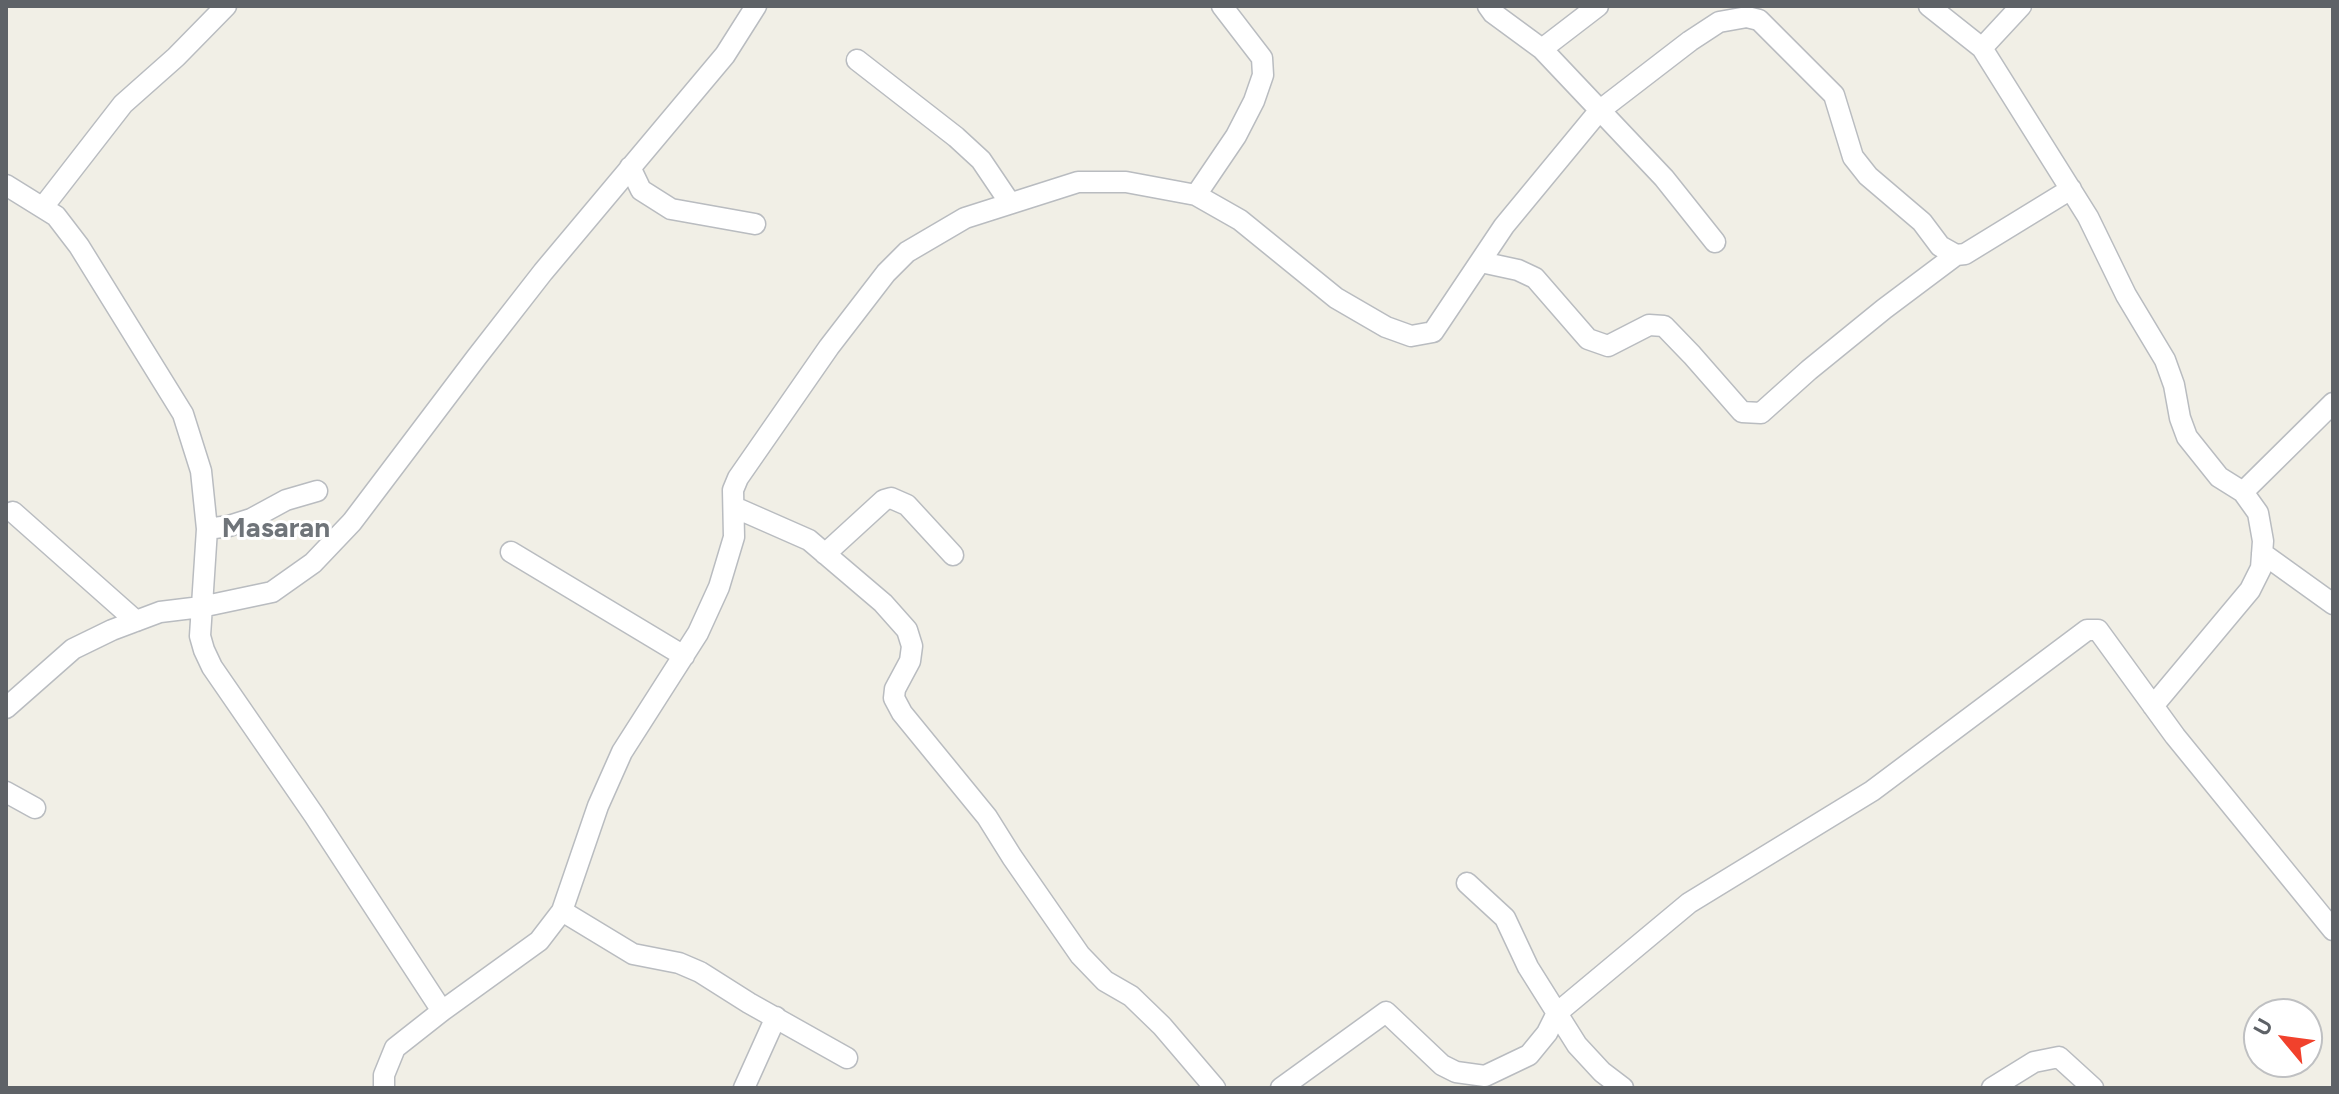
<!DOCTYPE html>
<style>
body{margin:0}
#map{position:relative;width:2339px;height:1094px;overflow:hidden;background:#f1efe6;font-family:Figtree,sans-serif}
canvas{display:block}
.frame{position:absolute;inset:0;border:8px solid #5e6267;pointer-events:none}
.north{position:absolute;left:2243px;top:998px;width:80px;height:80px;box-sizing:border-box;background:#fff;border:2px solid #bfc0c2;border-radius:50%;rotate:299deg;font-size:22px;font-weight:700;line-height:32px;text-align:center;color:#5e6267}
.north::after{content:'';display:block;margin:auto;width:28px;height:36px;background:#f1412c;clip-path:polygon(50% 0,100% 100%,50% 72%,0 100%)}
</style>
<div id="map">
<canvas width="2339" height="1094"></canvas>
<div class="frame"></div>
<div class="north">U</div>
</div>
<script>
const c = document.querySelector('canvas').getContext('2d');
c.lineJoin = 'round';
const shape = rows => new Path2D(rows.map(r => 'M' + r).join(''));
function stroke(path, color, width, dash) { c.strokeStyle = color; c.lineWidth = width; c.lineCap = dash ? 'butt' : 'round'; c.setLineDash(dash || []); c.stroke(path); }
function drawText(font, color, halo, rows, align = 'center') {
  c.font = font + ' Figtree,sans-serif'; c.lineWidth = 6; c.setLineDash([]); c.textBaseline = 'middle'; c.strokeStyle = halo; c.fillStyle = color; for (const [text, x, y, turn = 0] of rows) {
    c.save(); c.translate(x, y); c.rotate((+turn || 0) * Math.PI / 180); c.textAlign = isNaN(turn) ? turn : align; if (halo) c.strokeText(text, 0, 0); c.fillText(text, 0, 0); c.restore();
  }
}
const minor = shape([
 [1488,6,1493,13,1542,49,1598,6],
 [1929,6,1982,48,2088,217,2126,295,2165,360,2174,385,2180,418,2187,437,2219,477,2243,492,2258,513,2263,541,2261,568,2250,590,2153,706],
 [1982,48,2021,6],
 [1542,49,1664,178,1715,242],
 [857,60,956,137,981,160,1010,203],
 [630,167,641,190,671,209,755,224],
 [6,185,56,216,79,246,183,414,201,471,207,529,200,636,204,650,212,667,314,815,442,1011,539,941,562,911,598,806,622,752,698,633,719,587,734,537,733,490,738,478,829,347,886,273,907,252,965,218,1078,182,1126,182,1196,195,1240,220,1336,298,1386,327,1411,336,1433,332,1504,226,1599,111,1690,41,1719,22,1747,17,1759,20,1834,95,1853,157,1868,176,1922,222,1940,246,1956,255,1965,254,2071,189],
 [1196,195,1236,136,1254,101,1263,75,1262,58,1222,6],
 [43,207,123,104,176,57,226,6],
 [1481,262,1518,270,1535,278,1588,339,1608,346,1649,325,1664,326,1692,355,1742,412,1761,413,1809,370,1884,309,1956,255],
 [2243,492,2333,403],
 [734,507,809,540,883,603,907,630,912,646,910,661,895,689,894,698,902,713,987,817,1012,857,1080,955,1105,981,1131,996,1162,1026,1215,1088],
 [13,512,136,621],
 [207,529,229,526,251,519,286,500,317,491],
 [511,552,684,656],
 [2262,553,2333,604],
 [825,554,884,500,891,498,907,505,953,555],
 [6,708,73,649,112,630,160,612,201,607,272,592,313,563,352,522,476,358,543,272,725,55,756,6],
 [6,792,35,808],
 [1467,883,1505,918,1528,967,1577,1045,1602,1072,1623,1088],
 [562,911,633,954,679,963,700,972,749,1003,847,1058],
 [384,1088,384,1075,395,1048,442,1011],
 [744,1088,776,1017],
 [1281,1088,1386,1012,1442,1065,1456,1072,1485,1076,1529,1055,1547,1033,1557,1013,1689,903,1872,791,2087,630,2098,630,2175,736,2333,930],
 [1992,1088,2034,1062,2059,1057,2093,1088]
]);
stroke(minor, '#b9bcc0', 23);
stroke(minor, '#fff', 20);
drawText('bold 28px', '#6f7479', '#fff', [
 ["Masaran",276,529]
]);
</script>
